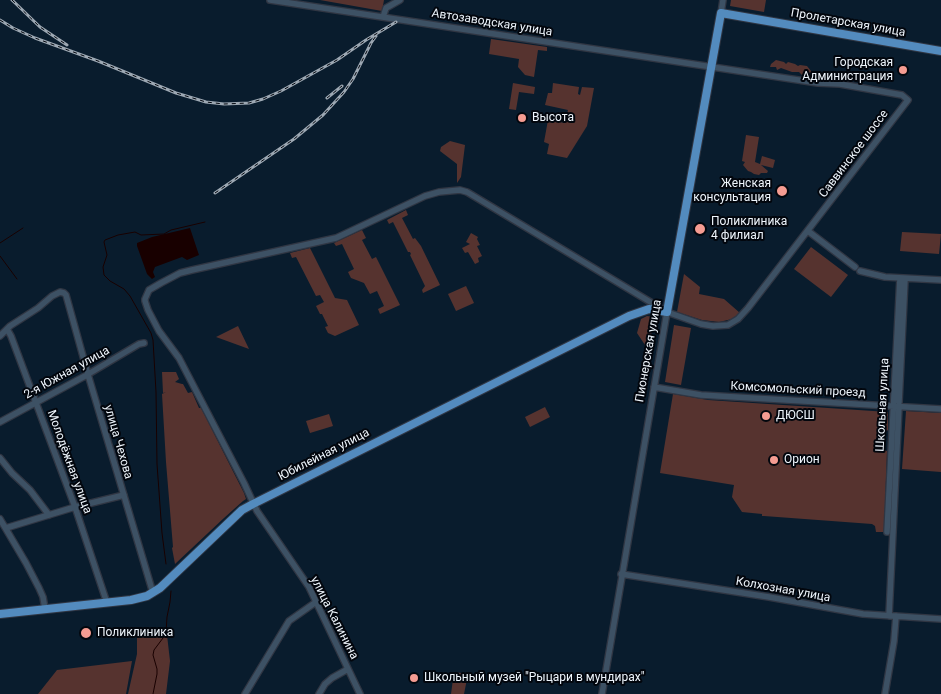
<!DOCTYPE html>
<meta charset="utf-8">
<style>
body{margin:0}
canvas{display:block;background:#091c2d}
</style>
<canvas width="941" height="694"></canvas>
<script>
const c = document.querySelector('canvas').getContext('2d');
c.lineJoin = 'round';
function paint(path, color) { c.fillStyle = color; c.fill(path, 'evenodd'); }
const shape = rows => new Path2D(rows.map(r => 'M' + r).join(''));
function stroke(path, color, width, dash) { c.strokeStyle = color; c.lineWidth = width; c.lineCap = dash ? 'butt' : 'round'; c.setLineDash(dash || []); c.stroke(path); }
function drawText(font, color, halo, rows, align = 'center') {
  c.font = font + ' Roboto,sans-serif'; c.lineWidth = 4; c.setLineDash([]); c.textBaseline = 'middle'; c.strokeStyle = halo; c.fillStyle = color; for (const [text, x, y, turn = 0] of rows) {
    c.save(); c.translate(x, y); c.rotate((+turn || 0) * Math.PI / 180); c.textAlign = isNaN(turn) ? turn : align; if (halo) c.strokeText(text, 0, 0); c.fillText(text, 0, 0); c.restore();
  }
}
paint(shape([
 [320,0,384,0,382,11],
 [731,0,766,0,764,12,730,6],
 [491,39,547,47,547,51,538,50,534,77,525,75,518,67,519,59,489,54],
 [776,60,784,62,786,64,788,62,795,64,798,66,800,65,807,66,811,71,811,73,804,72,802,75,799,72,792,72,781,68,777,70,776,67,770,67,771,64],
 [513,83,535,87,534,94,519,92,516,110,509,109],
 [553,83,579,87,578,94,580,95,582,87,594,88,587,126,567,158,547,154,549,144,544,142,548,120,565,123,568,110,545,105,548,93,552,93],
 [746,135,759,137,755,162,760,164,762,156,775,160,773,168,761,165,768,171,767,173,761,173,759,175,754,174,751,172,748,171,743,165,745,162,742,161],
 [450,141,465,145,461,177,457,183,457,164,440,151,441,147],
 [406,210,408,215,402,218,413,239,415,238,421,246,440,285,423,293,422,290,425,286,410,255,411,254,410,252,408,252,393,222,389,224,387,220],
 [362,230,366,238,362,240,372,259,376,257,400,305,380,314,378,309,384,306,377,291,370,294,364,283,351,278,348,272,354,269,342,244,336,246,334,243],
 [902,232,941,234,939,254,900,251],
 [471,233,478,237,477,239,480,245,477,246,482,256,478,258,479,262,475,264,468,252,465,253,462,248,470,244,466,242],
 [811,247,848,275,831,297,794,269],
 [310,248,335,298,347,300,359,325,335,336,328,333,325,327,328,326,322,314,320,314,316,306,324,302,320,295,316,296,296,257,292,258,290,253],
 [684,274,700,287,699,294,724,299,740,313,732,319,719,322,702,320,677,312],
 [466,286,474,303,456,311,448,294],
 [647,316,660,318,659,322,648,328,652,329,649,348,647,348,637,333,641,319],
 [674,325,691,328,681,385,665,382],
 [238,326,249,349,216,337],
 [162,372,176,372,179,379,175,382,182,384,183,384,188,393,192,392,199,408,201,408,244,493,246,499,243,501,224,518,175,564,172,548,173,547,166,462,162,394,166,392,163,393],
 [673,394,708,400,888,412,888,430,883,434,882,449,887,451,884,532,876,532,875,526,872,524,764,516,762,516,762,514,742,512,732,497,734,485,660,473],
 [545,407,550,417,530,427,525,417],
 [906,411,941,413,941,472,902,469],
 [329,414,333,426,310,433,306,421],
 [143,628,149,629,157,633,167,635,170,661,166,694,128,694,137,654,137,636],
 [132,661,126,694,38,694,57,670],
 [454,672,468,674,464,694,451,694]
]), '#56332f');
paint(shape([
 [190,228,199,255,187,260,182,257,155,267,153,272,155,277,152,279,147,274,137,246,137,243,152,237]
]), '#180000');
stroke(shape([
 [0,243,23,228],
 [0,256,17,279],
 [166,564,162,533,157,464,156,392,153,340,151,333,130,296,124,289,110,281,104,275,103,267,107,255,104,242,105,240,118,235,135,232,141,235,164,234,171,230,205,222],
 [153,694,157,674,157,669,153,655,154,650,163,638,166,632,167,617,170,602,171,591]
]), '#180000', 1);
const minor = shape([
 [270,0,818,83,840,84,902,95,908,100,748,308,738,319,728,325,713,326,701,324,667,312,467,192,460,190,439,192,425,196,336,238,192,270,180,273,161,283,149,290,145,299,145,301,148,310,159,331,179,358,244,483,257,511,309,587,360,694],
 [721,13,723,0],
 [383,17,386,8,400,0],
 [808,231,855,267],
 [860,271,885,277,941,280],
 [7,329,11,336,75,507,107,603],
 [0,336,10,326,38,308,52,296,60,292,64,293,66,295,89,378,153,593],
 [654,387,701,395,941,409],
 [899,402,905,279],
 [0,422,85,376,139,344,144,343],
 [0,458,12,473,30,490,49,515],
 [0,519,26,563,39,588,43,597,45,609],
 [6,528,75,507,124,495],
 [887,532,900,278],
 [621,574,769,597,863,614,941,619],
 [889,616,899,406],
 [245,694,289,621,316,602],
 [319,694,325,684,332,678,348,669],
 [602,694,667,312],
 [885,694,894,641,896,616]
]);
const major = shape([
 [0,614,131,600,147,596,160,588,242,510,253,504,629,316,649,309,667,312,721,13,941,51]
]);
stroke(minor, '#303643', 8);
stroke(major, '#303643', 10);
stroke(minor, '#3d5164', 5.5);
stroke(major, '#538bbe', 8);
const rail = shape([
 [12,0,40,27,67,45],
 [0,20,13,28,35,38,98,61,176,93,206,102,224,104,249,103,263,99,281,91,337,60,366,40,396,22],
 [327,98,342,86],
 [215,193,294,139,323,115,344,92,353,79,371,43,376,36]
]);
stroke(rail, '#9da8b3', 3);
stroke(rail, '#02060d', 1, [4]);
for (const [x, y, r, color] of [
 [903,70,5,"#f59c92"],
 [522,118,5,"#f59c92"],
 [782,191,6,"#f59c92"],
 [700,229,6,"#f59c92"],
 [766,416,5,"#f59c92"],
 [774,460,5,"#f59c92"],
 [86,633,6,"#f59c92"],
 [414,678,5,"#f59c92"]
]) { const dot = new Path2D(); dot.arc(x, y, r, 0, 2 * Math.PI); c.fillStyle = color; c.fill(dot); stroke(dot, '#02060d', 2); }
drawText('12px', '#eff6fd', '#02060d', [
 ["Автозаводская улица",492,23,9],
 ["Пролетарская улица",848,23,10],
 ["Саввинское шоссе",854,154,-53],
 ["Пионерская улица",649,351,-80],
 ["2-я Южная улица",67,373,-29],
 ["Комсомольский проезд",798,390,3],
 ["Школьная улица",883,405,-87],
 ["улица Чехова",118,442,74],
 ["Юбилейная улица",324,455,-27],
 ["Молодёжная улица",69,462,70],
 ["Колхозная улица",783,590,10],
 ["улица Калинина",334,618,63]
]);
drawText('12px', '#eff6fd', '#02060d', [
 ["Городская",893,63,"right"],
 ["Администрация",893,77,"right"],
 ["Высота",532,118],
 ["Женская",771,184,"right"],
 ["консультация",771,198,"right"],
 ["Поликлиника",711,222],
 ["4 филиал",711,236],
 ["ДЮСШ",776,416],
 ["Орион",784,460],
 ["Поликлиника",97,633],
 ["Школьный музей \"Рыцари в мундирах\"",424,678]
], 'left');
</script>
